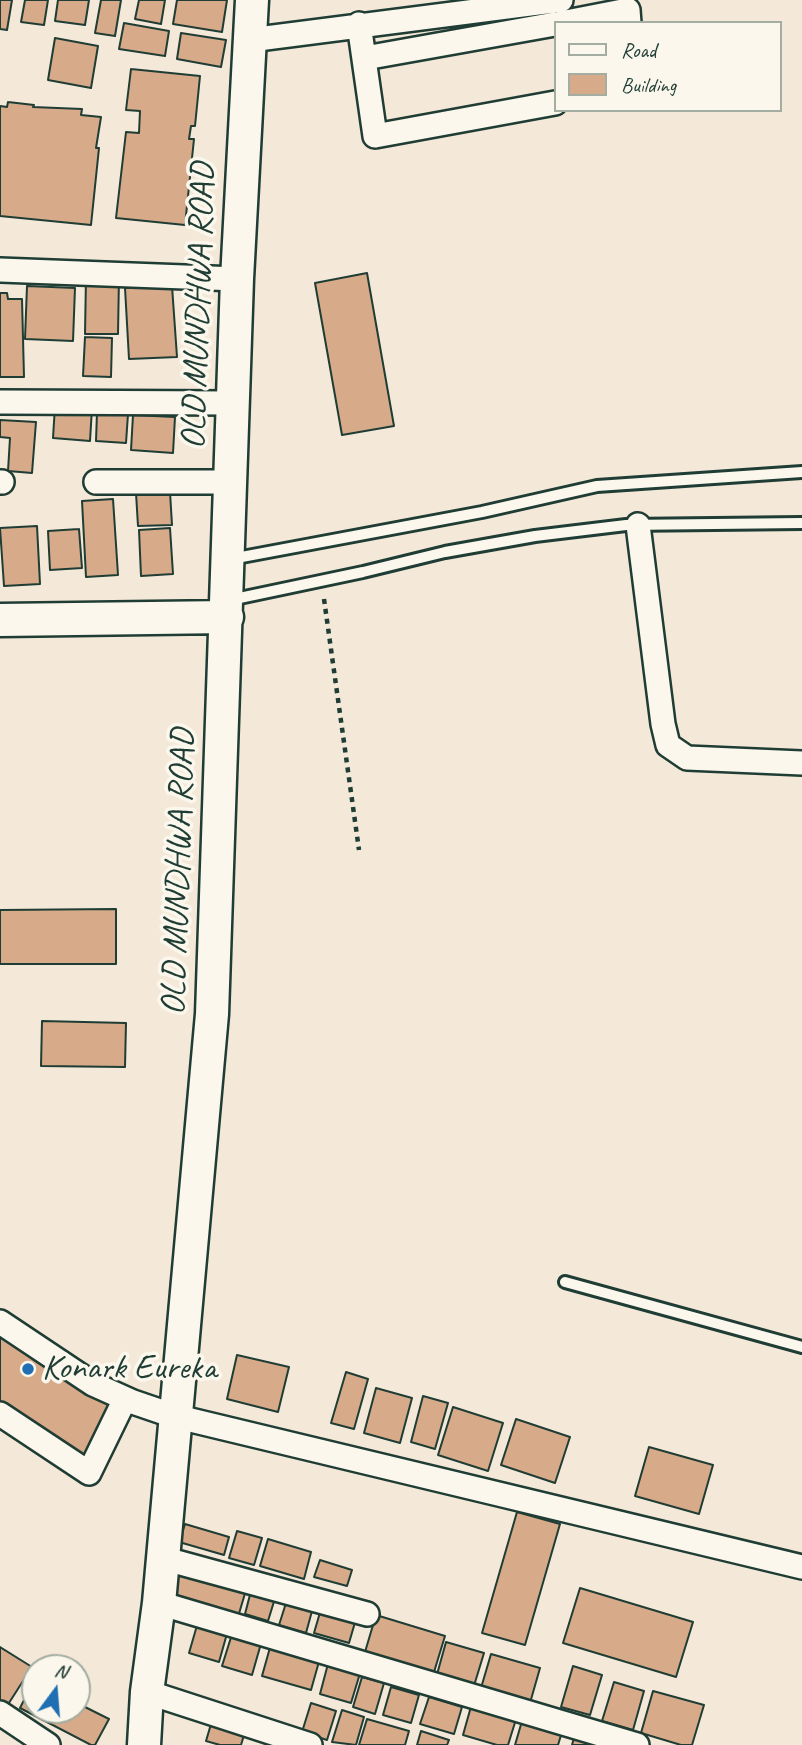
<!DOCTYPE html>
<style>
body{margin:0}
#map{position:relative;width:802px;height:1745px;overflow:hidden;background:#f4e8d8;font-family:Caveat,sans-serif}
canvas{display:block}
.legend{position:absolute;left:554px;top:21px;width:228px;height:91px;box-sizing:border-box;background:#fbf7ec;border:2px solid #a3ada2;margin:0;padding:9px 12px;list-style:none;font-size:21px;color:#1f3d34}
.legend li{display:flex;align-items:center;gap:14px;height:35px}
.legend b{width:35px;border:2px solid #a3ada2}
.north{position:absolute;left:21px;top:1654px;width:70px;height:70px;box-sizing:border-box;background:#fbf7ec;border:2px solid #a3ada2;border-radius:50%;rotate:16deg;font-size:19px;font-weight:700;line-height:28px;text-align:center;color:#1f3d34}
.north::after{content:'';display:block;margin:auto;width:24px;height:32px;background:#1f6fb2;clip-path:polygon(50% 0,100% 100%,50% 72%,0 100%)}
</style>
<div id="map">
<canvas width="802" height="1745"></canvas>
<ul class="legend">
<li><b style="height:9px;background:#fbf7ec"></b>Road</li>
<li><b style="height:19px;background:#d7aa89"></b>Building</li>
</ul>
<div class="north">N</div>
</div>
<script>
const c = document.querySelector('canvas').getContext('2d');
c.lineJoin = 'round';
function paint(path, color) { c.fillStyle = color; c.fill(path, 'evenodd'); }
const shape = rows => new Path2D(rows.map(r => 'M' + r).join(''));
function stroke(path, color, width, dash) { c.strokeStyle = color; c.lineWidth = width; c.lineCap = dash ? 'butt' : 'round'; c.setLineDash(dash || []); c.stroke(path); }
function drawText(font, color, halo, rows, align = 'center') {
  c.font = font + ' Caveat,sans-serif'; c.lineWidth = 7; c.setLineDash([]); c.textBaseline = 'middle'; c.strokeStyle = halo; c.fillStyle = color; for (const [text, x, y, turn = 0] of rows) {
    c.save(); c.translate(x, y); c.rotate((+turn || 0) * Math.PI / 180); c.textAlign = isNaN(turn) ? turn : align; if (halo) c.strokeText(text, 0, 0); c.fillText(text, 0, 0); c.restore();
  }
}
const building = shape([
 [0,0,12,0,7,30,0,29,0,0],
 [25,0,48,0,44,25,21,22,25,0],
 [58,0,89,0,85,25,55,21,58,0],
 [101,0,121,0,115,36,95,33,101,0],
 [139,0,165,0,161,24,135,19,139,0],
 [177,0,227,0,222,32,173,24,177,0],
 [124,23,169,31,165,56,119,49,124,23],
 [181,33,226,40,221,67,177,59,181,33],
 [55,38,98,46,91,88,48,80,55,38],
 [131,69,200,76,195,126,191,126,189,139,194,139,185,225,116,218,126,132,139,133,140,111,126,110,131,69],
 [8,102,34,105,33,107,82,109,81,115,101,117,96,148,99,148,91,225,0,216,0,106,7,107,8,102],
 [367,273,394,426,342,435,315,283,367,273],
 [86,277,119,277,118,334,85,334,86,277],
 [27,286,75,288,73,341,25,339,27,286],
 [172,286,177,357,129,359,125,288,172,286],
 [0,293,7,293,8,299,22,299,24,377,0,377,0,293],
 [85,337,112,338,111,377,83,376,85,337],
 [55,406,92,408,90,441,53,438,55,406],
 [97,412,128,414,126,443,96,441,97,412],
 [133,415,175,417,173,453,131,450,133,415],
 [0,420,36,422,32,473,8,471,10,438,0,437,0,420],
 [170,492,172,525,138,526,136,493,170,492],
 [113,499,118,575,86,577,82,501,113,499],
 [37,526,40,584,4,586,0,528,37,526],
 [170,528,173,574,141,576,139,530,170,528],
 [79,529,82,568,50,570,48,531,79,529],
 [116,909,116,964,0,964,0,910,116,909],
 [42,1021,126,1023,125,1067,41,1066,42,1021],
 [0,1332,112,1405,82,1463,0,1407,0,1332],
 [237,1355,289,1367,278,1412,227,1399,237,1355],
 [346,1372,368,1379,354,1429,331,1423,346,1372],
 [376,1388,412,1398,400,1443,364,1433,376,1388],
 [423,1396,448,1403,435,1449,411,1442,423,1396],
 [453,1407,503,1423,488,1471,438,1455,453,1407],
 [516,1419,570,1437,555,1483,501,1465,516,1419],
 [649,1447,713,1465,699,1514,635,1496,649,1447],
 [517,1512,560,1524,525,1645,482,1633,517,1512],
 [185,1524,229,1537,224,1555,179,1542,185,1524],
 [237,1531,262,1538,254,1565,229,1558,237,1531],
 [268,1539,311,1552,304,1579,260,1566,268,1539],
 [320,1560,352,1570,347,1586,314,1577,320,1560],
 [180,1571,246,1590,238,1617,173,1597,180,1571],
 [252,1587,276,1595,268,1621,245,1614,252,1587],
 [580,1588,693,1622,676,1677,563,1643,580,1588],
 [286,1603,312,1611,306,1633,279,1625,286,1603],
 [321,1609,356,1619,349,1643,314,1633,321,1609],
 [376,1615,445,1636,434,1672,365,1652,376,1615],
 [198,1622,228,1630,219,1662,189,1653,198,1622],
 [233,1631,262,1640,252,1675,222,1666,233,1631],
 [446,1642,484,1653,473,1689,436,1678,446,1642],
 [271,1644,320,1658,311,1690,262,1676,271,1644],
 [0,1647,32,1667,7,1706,0,1702,0,1647],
 [491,1654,540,1668,530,1703,481,1688,491,1654],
 [329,1660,361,1670,351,1703,320,1694,329,1660],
 [573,1666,602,1675,590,1715,561,1707,573,1666],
 [362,1677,384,1683,375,1714,353,1707,362,1677],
 [34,1680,35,1710,77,1710,77,1703,109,1719,95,1745,91,1745,20,1708,34,1680],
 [614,1682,644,1691,633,1730,602,1721,614,1682],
 [391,1687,419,1695,411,1723,383,1715,391,1687],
 [653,1691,704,1705,692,1745,681,1745,641,1733,653,1691],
 [429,1697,462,1707,454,1734,420,1724,429,1697],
 [311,1703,336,1711,327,1740,302,1732,311,1703],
 [472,1703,517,1716,508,1745,497,1745,463,1735,472,1703],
 [342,1710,364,1717,356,1745,332,1742,342,1710],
 [367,1719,409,1731,405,1745,359,1745,367,1719],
 [522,1721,562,1732,558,1745,515,1745,522,1721],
 [211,1724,244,1735,241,1745,220,1745,206,1741,211,1724],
 [421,1731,449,1740,447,1745,417,1745,421,1731],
 [574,1738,597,1745,572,1745,574,1738]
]);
paint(building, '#d7aa89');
stroke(building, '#1f3d34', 2);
const lane = shape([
 [231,559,482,512,597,486,802,472],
 [230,600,363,572,445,552,535,536,626,525,802,523],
 [565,1282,802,1347]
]);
const street = shape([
 [561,23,628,10,629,23],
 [359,24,375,136,555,103],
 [250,40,561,0],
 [365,58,555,24],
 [0,270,237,279],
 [0,402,233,403],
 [0,482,2,482],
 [96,482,231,482],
 [638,525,663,724,668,745,687,758,802,763],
 [0,1322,93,1384,133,1402,174,1416,802,1567],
 [0,1414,89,1473,125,1399],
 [162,1558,367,1614],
 [159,1603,637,1745],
 [147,1692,310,1745],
 [0,1713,48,1745]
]);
const secondary = shape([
 [0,620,227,617],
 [144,1745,147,1692,159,1603,212,1014,237,279,252,0]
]);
stroke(lane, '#1f3d34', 16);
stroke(street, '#1f3d34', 28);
stroke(secondary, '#1f3d34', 37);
stroke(shape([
 [324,599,359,850]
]), '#1f3d34', 4.5, [5, 5]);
stroke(lane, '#fbf7ec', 10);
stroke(street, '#fbf7ec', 23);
stroke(secondary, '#fbf7ec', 32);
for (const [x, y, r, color] of [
 [28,1369,7,"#1f6fb2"]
]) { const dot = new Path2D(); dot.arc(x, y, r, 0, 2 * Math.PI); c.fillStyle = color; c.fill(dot); stroke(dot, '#fbf7ec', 2.5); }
drawText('35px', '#1f3d34', '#fbf7ec', [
 ["OLD MUNDHWA ROAD",199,306,-88],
 ["OLD MUNDHWA ROAD",179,872,-88]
]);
drawText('35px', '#1f3d34', '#fbf7ec', [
 ["Konark Eureka",42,1369]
], 'left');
</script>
